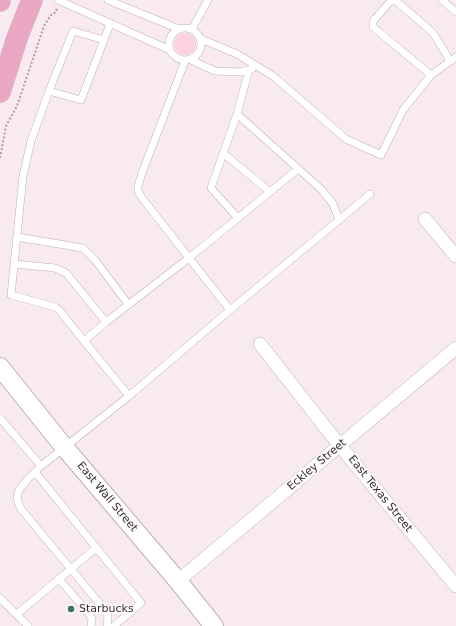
<!DOCTYPE html>
<style>
body{margin:0}
canvas{display:block;background:#f8eaef}
</style>
<canvas width="456" height="626"></canvas>
<script>
const c = document.querySelector('canvas').getContext('2d');
c.lineJoin = 'round';
function paint(path, color) { c.fillStyle = color; c.fill(path, 'evenodd'); }
const shape = rows => new Path2D(rows.map(r => 'M' + r).join(''));
function stroke(path, color, width, dash) { c.strokeStyle = color; c.lineWidth = width; c.lineCap = dash ? 'butt' : 'round'; c.setLineDash(dash || []); c.stroke(path); }
function drawText(font, color, halo, rows, align = 'center') {
  c.font = font + ' "DejaVu Sans",sans-serif'; c.lineWidth = 3.5; c.setLineDash([]); c.textBaseline = 'middle'; c.strokeStyle = halo; c.fillStyle = color; for (const [text, x, y, turn = 0] of rows) {
    c.save(); c.translate(x, y); c.rotate((+turn || 0) * Math.PI / 180); c.textAlign = isNaN(turn) ? turn : align; if (halo) c.strokeText(text, 0, 0); c.fillText(text, 0, 0); c.restore();
  }
}
paint(shape([
 '174 44a11 11 0 1 1 22 0a11 11 0 1 1-22 0Z'
]), '#fcd1e0');
const lane = shape([
 [58,0,170,50],
 [108,0,179,29],
 [442,0,456,12],
 '169 44a16 16 0 1 1 32 0a16 16 0 1 1-32 0Z',
 [192,29,208,0],
 [201,39,237,54,273,76,346,139,381,155,403,110,431,75,456,57],
 [104,40,73,31,49,91,81,100,110,24],
 [191,60,215,71,241,72,252,69],
 [185,61,142,173,138,186,138,191,142,198,230,310,339,220,333,204,322,190,237,114,249,70],
 [431,75,373,27,373,21,390,2,395,0,431,31,435,36,450,61],
 [49,91,31,141,23,176,11,295,55,307,59,310,84,341,106,322,189,258,298,169],
 [237,114,211,188,237,217],
 [223,153,269,191],
 [339,220,370,194],
 [17,237,83,248,95,260,128,304],
 [14,264,55,268,66,273,106,322],
 [84,341,129,396],
 [0,418,41,466,129,396,230,310],
 [37,470,27,480,19,490,17,496,18,502,21,509,105,610,108,617,107,626],
 [35,472,141,603,114,626],
 [59,579,90,615,92,619,91,626],
 [0,598,28,626],
 [17,614,96,548]
]);
const street = shape([
 [425,219,456,256],
 [260,344,340,446,456,586],
 [178,581,456,348]
]);
const secondary = shape([
 [0,367,65,448,178,581,214,626]
]);
const primary = shape([
 [0,1,0,0],
 [0,92,17,38,32,0]
]);
stroke(lane, '#beb1b5', 8);
stroke(street, '#beb1b5', 14);
stroke(secondary, '#beb1b5', 20);
stroke(primary, '#cfcdce', 22);
stroke(shape([
 [0,158,6,126,17,106,44,26,51,15,56,12,57,8]
]), '#aba1a5', 2, [2, 2]);
stroke(lane, '#fff', 7);
stroke(street, '#fff', 13);
stroke(secondary, '#fff', 18);
stroke(primary, '#e9a7c3', 21);
for (const [x, y, r, color] of [
 [71,609,4,"#387560"]
]) { const dot = new Path2D(); dot.arc(x, y, r, 0, 2 * Math.PI); c.fillStyle = color; c.fill(dot); stroke(dot, '#fefbfc', 1.5); }
drawText('11px', '#353032', '#fefbfc', [
 ["Eckley Street",317,465,-40],
 ["East Texas Street",380,494,51],
 ["East Wall Street",107,497,50]
]);
drawText('11px', '#353032', '#fefbfc', [
 ["Starbucks",79,609]
], 'left');
</script>
